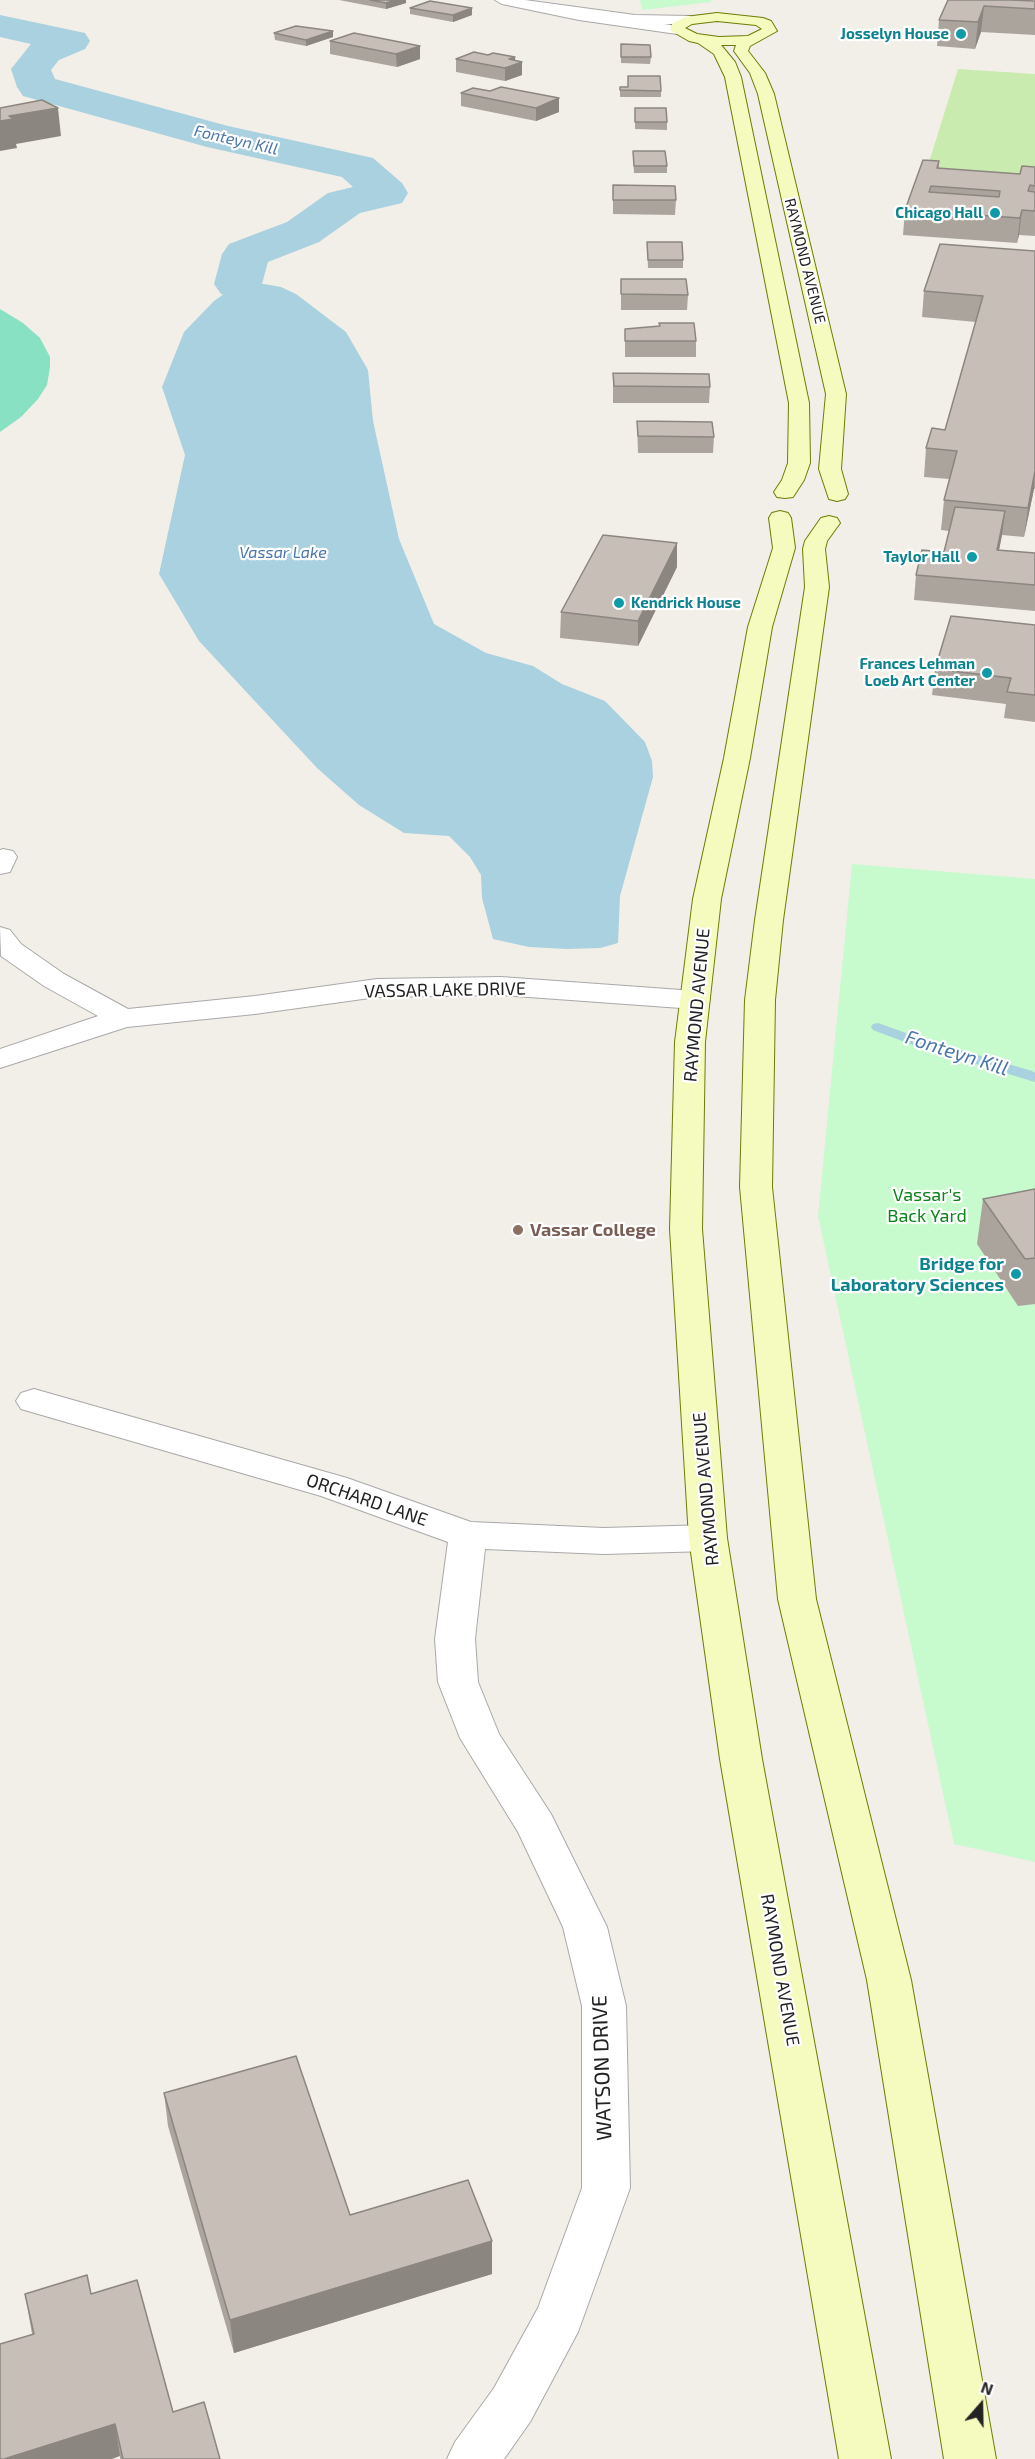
<!DOCTYPE html>
<style>
body{margin:0}
#map{position:relative;width:1035px;height:2459px;overflow:hidden;background:#f2efe8;font-family:"Exo 2",sans-serif}
canvas{display:block}
.north{position:absolute;left:951px;top:2375px;width:60px;height:60px;-webkit-text-stroke:4px #fff;paint-order:stroke;rotate:20deg;font-size:16px;font-weight:700;line-height:24px;text-align:center;color:#222}
.north::after{content:'';display:block;margin:auto;width:21px;height:27px;background:#222;clip-path:polygon(50% 0,100% 100%,50% 72%,0 100%)}
</style>
<div id="map">
<canvas width="1035" height="2459"></canvas>
<div class="north">N</div>
</div>
<script>
const c = document.querySelector('canvas').getContext('2d');
c.lineJoin = 'round';
function paint(path, color) { c.fillStyle = color; c.fill(path, 'evenodd'); }
const shape = rows => new Path2D(rows.map(r => 'M' + r).join(''));
function stroke(path, color, width, dash) { c.strokeStyle = color; c.lineWidth = width; c.lineCap = dash ? 'butt' : 'round'; c.setLineDash(dash || []); c.stroke(path); }
function drawText(font, color, halo, rows, align = 'center') {
  c.font = font + ' "Exo 2",sans-serif'; c.lineWidth = 4.5; c.setLineDash([]); c.textBaseline = 'middle'; c.strokeStyle = halo; c.fillStyle = color; for (const [text, x, y, turn = 0] of rows) {
    c.save(); c.translate(x, y); c.rotate((+turn || 0) * Math.PI / 180); c.textAlign = isNaN(turn) ? turn : align; if (halo) c.strokeText(text, 0, 0); c.fillText(text, 0, 0); c.restore();
  }
}
paint(shape([
 [958,69,1035,74,1035,185,924,178]
]), '#caebaf');
paint(shape([
 [640,0,711,0,711,2,642,10],
 [852,864,1035,879,1035,1862,954,1844,818,1216]
]), '#c7facd');
paint(shape([
 [0,309,23,323,40,338,50,357,50,367,47,385,38,399,21,417,0,432]
]), '#87e1c2');
paint(shape([
 [238,284,264,284,281,287,296,294,346,332,368,370,373,421,399,539,434,624,486,653,533,666,562,684,605,701,645,742,652,761,653,777,620,896,618,943,600,948,567,949,529,947,493,939,482,898,481,875,470,857,449,836,404,833,359,805,317,768,199,641,159,574,185,455,162,387,184,332,214,301]
]), '#a9d1df');
paint(shape([
 [878,1023,920,1038,1032,1071,1035,1073,1035,1082,910,1044,873,1030,871,1027,873,1024,878,1023]
]), '#a9d1df');
paint(shape([
 [0,15,85,33,90,41,85,49,59,60,51,70,55,79,228,126,373,158,402,183,408,193,402,203,360,213,319,242,268,262,262,284,255,294,238,299,221,294,214,284,222,254,229,244,287,222,328,193,353,187,342,177,207,147,23,96,17,87,11,69,31,44,0,37,0,15]
]), '#a9d1df');
const street = shape([
 [495,0,525,0,635,15,690,16,697,20,690,24,664,24,682,27,684,30,682,33,677,34,579,20,502,4,495,0],
 [3,849,13,851,17,857,10,872,0,874,0,850,3,849],
 [0,927,10,930,21,944,64,974,128,1009,255,996,377,979,501,977,695,991,705,994,710,1000,705,1006,695,1009,501,995,377,997,255,1014,127,1027,0,1068,0,1049,98,1016,44,986,1,956,0,927],
 [34,1389,347,1478,471,1522,604,1528,708,1525,721,1529,727,1538,721,1547,708,1551,604,1554,485,1549,475,1639,478,1682,499,1734,551,1814,607,1927,626,2006,630,2188,578,2332,530,2422,504,2459,447,2459,455,2442,494,2388,538,2308,582,2188,582,2006,563,1927,518,1832,460,1738,438,1682,435,1639,448,1542,321,1496,21,1409,16,1401,21,1393,34,1389]
]);
const secondary = shape([
 [717,13,763,18,771,21,777,31,750,46,748,51,765,73,774,94,846,394,841,469,848,494,845,499,837,501,829,499,819,469,826,394,758,94,750,73,734,51,736,45,721,45,735,62,741,77,809,403,810,463,804,480,793,497,785,498,777,497,774,492,782,480,788,463,789,403,725,77,714,54,698,43,689,41,670,30,672,24,685,17,717,13],
 [717,21,756,25,762,29,748,36,719,37,697,34,685,28,692,24,717,21],
 [780,511,788,513,791,518,795,548,772,627,750,758,721,899,705,1042,702,1229,727,1538,762,1759,891,2459,839,2459,720,1759,689,1538,670,1229,675,1042,693,899,724,758,748,627,773,548,769,518,772,513,780,511],
 [829,516,837,518,840,523,827,541,825,549,829,587,783,920,775,1000,772,1187,816,1599,911,1980,996,2459,944,2459,867,1980,778,1599,740,1187,745,1000,755,920,805,587,803,549,805,541,821,518,829,516]
]);
stroke(street, '#a9a9a9', 2);
stroke(secondary, '#6b7d04', 2);
paint(street, '#fff');
paint(secondary, '#f5fabe');
paint(shape([
 [339,0,406,0,406,3,386,9],
 [948,0,1035,9,1035,35,981,32,975,49,937,46,939,20],
 [410,8,472,15,453,22,410,14],
 [333,31,333,37,306,46,275,40,274,33],
 [330,41,420,46,420,59,397,67,330,54],
 [621,44,651,57,650,64,621,63],
 [456,59,515,61,522,75,505,81,456,72],
 [628,76,661,91,661,97,620,97,620,87,628,87],
 [490,91,559,98,559,112,536,121,461,106,461,93],
 [635,108,667,122,667,130,635,129],
 [633,151,667,166,667,173,634,173],
 [939,161,939,169,1020,174,1035,167,1035,236,1019,235,1017,243,903,235,905,210],
 [613,185,676,200,675,215,613,214],
 [647,242,683,260,683,268,648,268],
 [1035,251,1035,489,1034,489,1024,537,1002,535,999,550,1035,553,1035,611,914,600,916,575,944,552,949,531,941,530,944,500,949,479,924,477,926,448,945,430,976,322,922,317,924,291],
 [621,279,688,295,687,310,621,310],
 [625,329,696,341,696,357,625,357],
 [613,373,710,387,709,403,613,403],
 [637,421,714,437,713,453,638,453],
 [677,567,638,646,560,638,561,612],
 [1035,625,1035,722,1004,718,1006,704,932,695,935,669],
 [1035,1189,1035,1304,1018,1306,977,1244,983,1199],
 [164,2093,350,2215,492,2274,234,2353,168,2126],
 [25,2294,91,2294,173,2412,220,2459,120,2459,120,2456,32,2334]
]), '#aba49d');
paint(shape([
 [395,0,406,0,406,3,386,9,386,3],
 [984,6,981,32,975,49,978,22],
 [472,8,472,15,453,22,453,15],
 [333,31,333,37,306,46,306,40],
 [420,46,420,59,397,67,396,54],
 [515,57,515,64,522,62,522,75,505,81,505,68,509,59],
 [559,98,559,112,536,121,536,108],
 [58,108,61,136,16,144,17,148,0,151,0,121,9,116],
 [1022,210,1019,235,1017,243,1020,218],
 [1035,471,1034,489,1024,537,1028,508],
 [1005,511,1002,535,994,575,997,550],
 [677,543,677,567,638,646,638,621],
 [492,2241,492,2274,234,2353,230,2320],
 [115,2424,120,2456,112,2459,4,2459]
]), '#8b8680');
const building = shape([
 [370,0,395,0,386,3,370,0],
 [948,0,1010,0,1035,1,1035,9,984,6,978,22,939,20,948,0],
 [430,1,472,8,453,15,410,8,430,1],
 [296,26,333,31,306,40,274,33,296,26],
 [354,33,420,46,396,54,330,41,354,33],
 [621,44,650,45,651,57,621,57,621,44],
 [474,52,488,55,493,53,515,57,509,59,522,62,505,68,456,59,474,52],
 [628,76,660,76,661,91,620,90,620,87,628,87,628,76],
 [501,87,559,98,536,108,461,93,473,88,490,91,501,87],
 [42,100,58,108,9,116,14,119,0,121,0,108,42,100],
 [635,108,666,108,667,122,635,122,635,108],
 [633,151,665,151,667,166,634,166,633,151],
 [923,160,939,161,937,168,1020,174,1022,166,1035,167,1035,186,1030,185,1028,191,1035,192,1035,211,1022,210,1020,218,905,210,923,160],
 [931,186,1000,191,999,197,929,192,931,186],
 [613,185,675,186,676,200,613,200,613,185],
 [647,242,682,242,683,260,648,260,647,242],
 [940,244,1035,251,1035,471,1028,508,944,500,957,451,926,448,932,428,945,430,983,296,924,291,940,244],
 [621,279,686,279,688,295,621,294,621,279],
 [659,323,694,323,696,341,625,341,625,329,660,326,659,323],
 [613,373,709,374,710,387,614,386,613,373],
 [637,421,712,422,714,437,638,436,637,421],
 [955,507,1005,511,997,550,1035,553,1035,585,916,575,922,550,944,552,955,507],
 [603,535,677,543,638,621,561,612,603,535],
 [951,616,1035,625,1035,695,1007,692,1011,678,935,669,951,616],
 [1035,1189,1035,1258,1025,1259,983,1199,1035,1189],
 [296,2056,350,2215,468,2180,492,2241,230,2320,164,2093,296,2056],
 [87,2275,91,2294,137,2280,173,2412,204,2402,220,2459,123,2459,115,2424,4,2459,0,2459,0,2344,34,2334,25,2294,87,2275]
]);
paint(building, '#c7bfb7');
stroke(building, '#8b8680', 1.5);
for (const [x, y, r, color] of [
 [961,34,6,"#0f9aa8"],
 [995,213,6,"#0f9aa8"],
 [972,557,6,"#0f9aa8"],
 [619,603,6,"#0f9aa8"],
 [987,673,6,"#0f9aa8"],
 [518,1230,6,"#8d6e63"],
 [1016,1274,6,"#0f9aa8"]
]) { const dot = new Path2D(); dot.arc(x, y, r, 0, 2 * Math.PI); c.fillStyle = color; c.fill(dot); stroke(dot, '#fff', 2); }
drawText('bold 15px', '#0d838f', '#fff', [
 ["Josselyn House",949,34],
 ["Chicago Hall",983,213],
 ["Taylor Hall",960,557],
 ["Kendrick House",631,603,"left"],
 ["Frances Lehman",975,664],
 ["Loeb Art Center",975,681]
], 'right');
drawText('15px', '#222', '#fff', [
 ["RAYMOND AVENUE",805,261,76]
]);
drawText('italic 16px', '#4976ac', '#fff', [
 ["Fonteyn Kill",236,140,13],
 ["Vassar Lake",283,553]
]);
drawText('18px', '#222', '#fff', [
 ["VASSAR LAKE DRIVE",445,990,-1],
 ["RAYMOND AVENUE",697,1005,-85],
 ["RAYMOND AVENUE",706,1489,-95],
 ["ORCHARD LANE",367,1500,19],
 ["RAYMOND AVENUE",780,1970,80]
]);
drawText('18px', '#0b841a', '#fff', [
 ["Vassar's",927,1195],
 ["Back Yard",927,1216]
]);
drawText('bold 18px', '#785e54', '#fff', [
 ["Vassar College",530,1230]
], 'left');
drawText('bold 18px', '#0d838f', '#fff', [
 ["Bridge for",1004,1264],
 ["Laboratory Sciences",1004,1285]
], 'right');
drawText('italic 20px', '#4976ac', '#fff', [
 ["Fonteyn Kill",957,1053,18]
]);
drawText('21px', '#222', '#fff', [
 ["WATSON DRIVE",602,2068,-92]
]);
</script>
